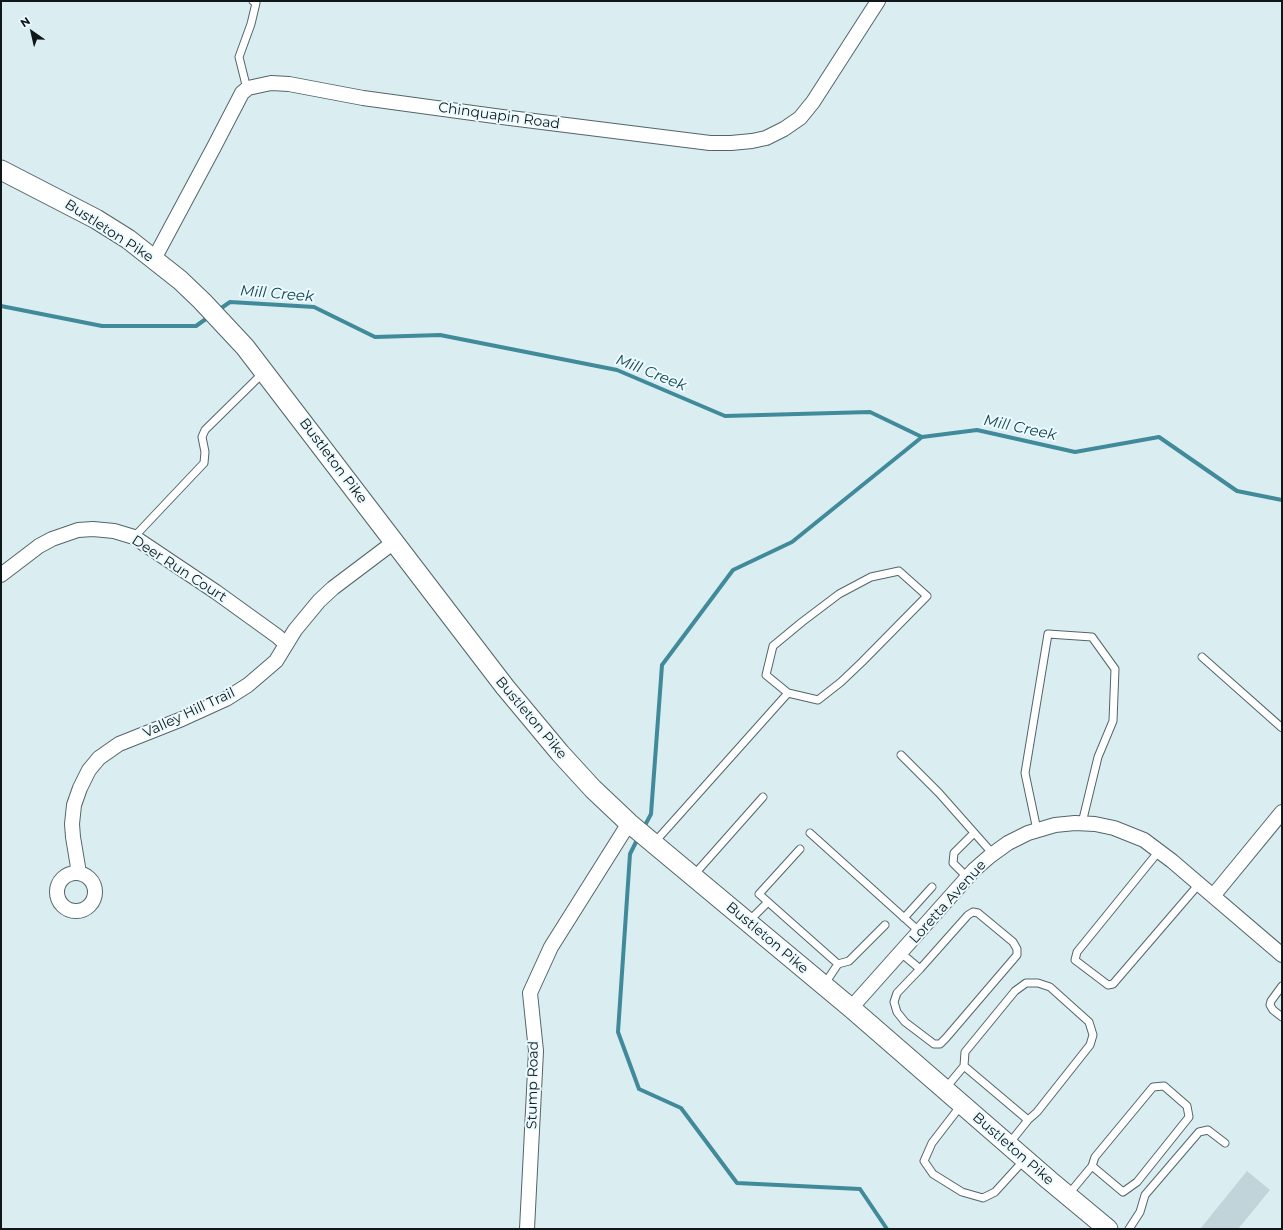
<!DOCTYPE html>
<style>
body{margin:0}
#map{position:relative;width:1283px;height:1230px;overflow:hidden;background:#daeef2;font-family:Montserrat,sans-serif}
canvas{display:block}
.frame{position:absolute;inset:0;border:2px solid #101719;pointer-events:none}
.north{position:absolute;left:12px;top:12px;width:40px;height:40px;-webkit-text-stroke:3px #eafafe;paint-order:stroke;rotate:326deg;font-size:11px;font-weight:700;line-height:16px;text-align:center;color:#101719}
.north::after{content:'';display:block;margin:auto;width:14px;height:18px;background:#101719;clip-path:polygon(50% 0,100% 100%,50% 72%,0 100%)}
</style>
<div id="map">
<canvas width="1283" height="1230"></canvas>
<div class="frame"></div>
<div class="north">N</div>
</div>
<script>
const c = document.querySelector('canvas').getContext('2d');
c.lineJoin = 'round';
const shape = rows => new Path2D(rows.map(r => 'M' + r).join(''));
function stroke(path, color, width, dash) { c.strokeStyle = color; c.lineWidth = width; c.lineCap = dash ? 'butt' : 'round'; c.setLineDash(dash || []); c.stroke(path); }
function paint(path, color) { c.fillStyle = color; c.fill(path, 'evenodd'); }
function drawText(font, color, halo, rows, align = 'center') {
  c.font = font + ' Montserrat,sans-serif'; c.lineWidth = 4; c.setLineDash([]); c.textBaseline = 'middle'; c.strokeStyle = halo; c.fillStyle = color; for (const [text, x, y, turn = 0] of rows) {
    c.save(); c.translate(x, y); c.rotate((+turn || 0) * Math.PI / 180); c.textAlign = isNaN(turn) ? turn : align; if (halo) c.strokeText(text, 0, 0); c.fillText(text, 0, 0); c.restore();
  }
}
stroke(shape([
 [1,306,102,326,196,326,210,316],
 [217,311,230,302,314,307,375,337,440,335,617,370,725,416,870,412,922,437,977,430,1075,452,1159,437,1237,491,1282,500],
 [643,829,651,814,662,665,733,570,792,542,922,437],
 [638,838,630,854,618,1032,639,1089,681,1108,737,1183,860,1189,887,1229]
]), '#418a9a', 4);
paint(shape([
 [1247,1171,1270,1190,1238,1229,1200,1229]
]), '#c1d4d9');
const service = shape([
 [247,89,239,57,251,24,256,3,253,1],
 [134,537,204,463,205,452,202,437,205,430,264,372],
 [1202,657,1282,728],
 [901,755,939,793,993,854],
 [1037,830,1025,773,1048,634,1092,637,1115,669,1113,721,1098,757,1082,823],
 [810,833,920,932],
 [654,843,788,693,818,700,841,682,862,662,927,596,899,571,871,577,839,594,802,622,773,646,766,675,788,693],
 [800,849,759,894,838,964],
 [1159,851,1077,952,1075,960,1108,985,1113,984,1199,884],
 [693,876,763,797],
 [968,878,953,863,954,853,974,833],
 [904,918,932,887],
 [748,922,768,902],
 [901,953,920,969,897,993,894,1002,897,1012,905,1022,934,1044,940,1044,946,1038,1017,955,1017,949,1013,942,978,913,973,912,968,915,920,969],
 [824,985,838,964,849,961,885,925],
 [1282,986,1271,1001,1270,1005,1273,1010,1282,1017],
 [964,1066,965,1052,1015,991,1026,983,1038,983,1050,987,1089,1022,1093,1035,1090,1045,1037,1112,1028,1120],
 [945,1089,964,1066,1028,1120,1008,1145],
 [962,1104,932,1143,924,1161,933,1174,962,1192,983,1198,995,1192,1025,1159],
 [1068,1195,1092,1166,1095,1157,1153,1087,1164,1086,1187,1106,1189,1117,1137,1182,1123,1192,1092,1166],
 [1129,1229,1140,1212,1145,1195,1199,1132,1208,1130,1225,1143]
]);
const minor = shape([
 [154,259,214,147,242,93,248,88,271,83,289,84,363,98,502,117,710,143,731,143,752,141,766,138,784,129,800,118,813,102,878,1],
 [1,575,39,546,52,539,78,530,93,529,114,531,134,537,216,592,277,636,286,644],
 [79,873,73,837,72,824,74,805,80,788,89,770,99,758,119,744,182,719,226,699,248,685,276,661,295,630,319,601,333,588,394,542],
 '57 892a19 19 0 1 1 38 0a19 19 0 1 1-38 0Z',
 [1213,896,1282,812],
 [851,1008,974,870,990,856,1008,843,1028,833,1055,825,1075,823,1095,824,1114,828,1144,840,1172,861,1282,955],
 [527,1229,536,1051,530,993,551,947,629,823]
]);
const secondary = shape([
 [1,170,96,219,128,239,180,280,202,301,245,347,505,687,560,753,593,789,629,823,851,1008,1049,1180,1108,1229]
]);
stroke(service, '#536569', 9);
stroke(minor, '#536569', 16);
stroke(secondary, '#536569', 21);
stroke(service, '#fff', 7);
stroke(minor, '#fff', 14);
stroke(secondary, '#fff', 19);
drawText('14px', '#101719', '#eafafe', [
 ["Chinquapin Road",499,116,8],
 ["Bustleton Pike",109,231,33],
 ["Bustleton Pike",333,461,53],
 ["Deer Run Court",179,569,33],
 ["Valley Hill Trail",189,713,-25],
 ["Bustleton Pike",531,718,50],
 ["Loretta Avenue",948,902,-48],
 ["Bustleton Pike",767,938,40],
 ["Stump Road",533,1085,-89],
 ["Bustleton Pike",1013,1149,41]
]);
drawText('italic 15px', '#16444e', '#eafafe', [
 ["Mill Creek",277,294,5],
 ["Mill Creek",651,373,22],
 ["Mill Creek",1020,428,12]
]);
</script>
